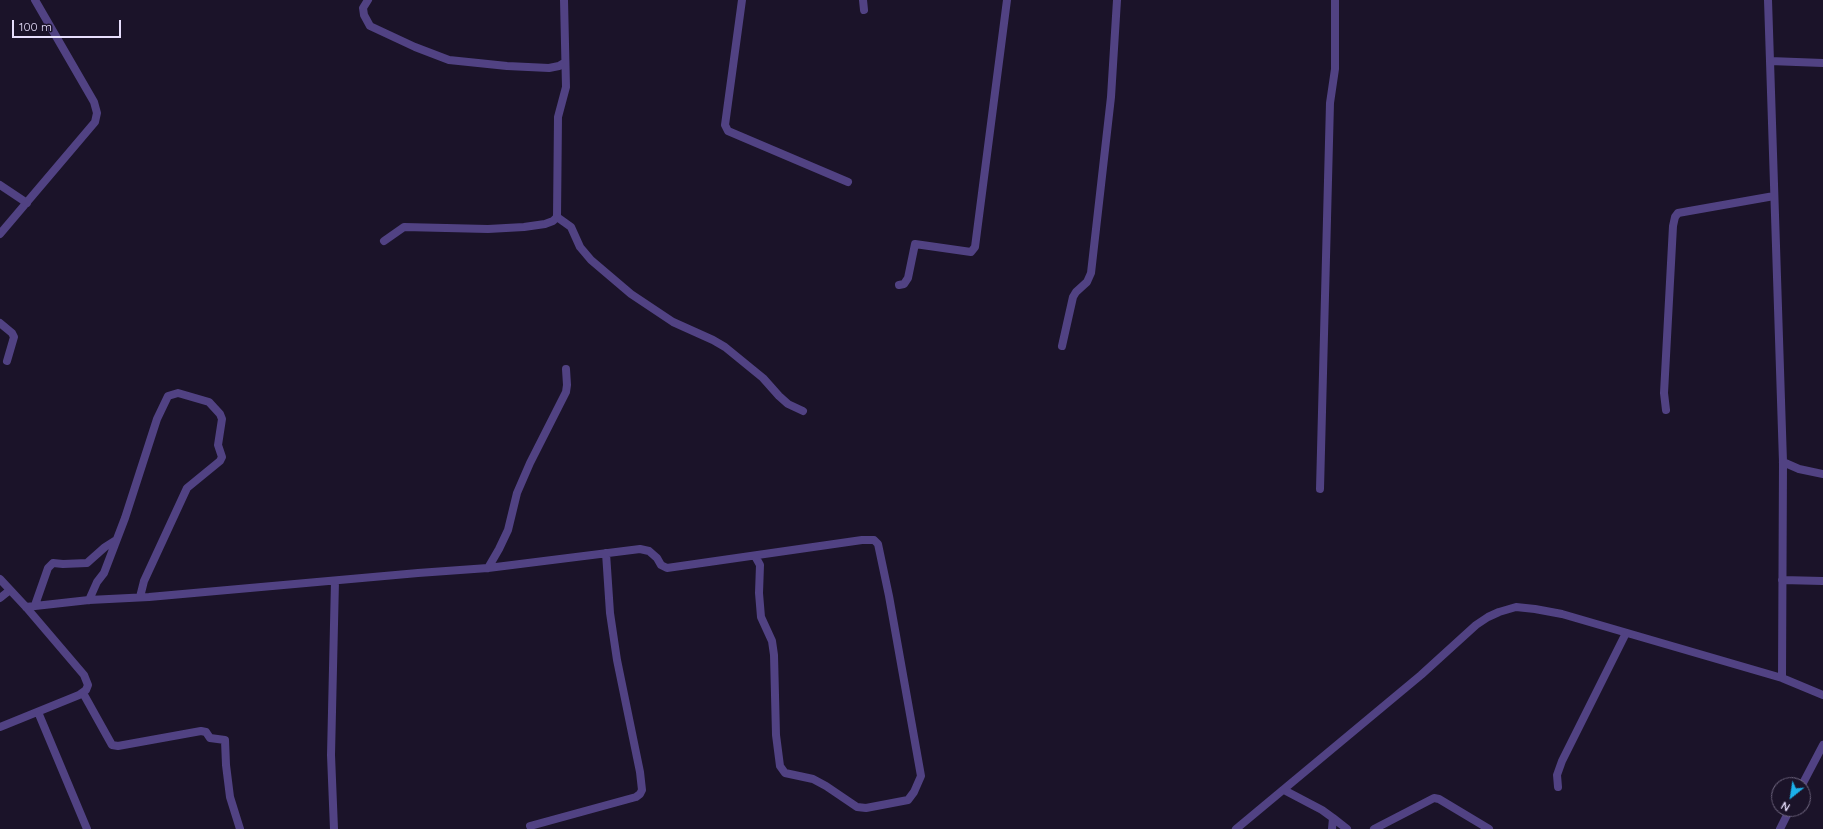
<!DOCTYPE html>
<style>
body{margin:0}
#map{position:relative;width:1823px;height:829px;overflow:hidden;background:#1b1329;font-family:Quicksand,sans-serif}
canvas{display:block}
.north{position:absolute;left:1771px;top:777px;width:40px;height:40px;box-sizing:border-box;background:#1b1329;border:1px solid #6d647d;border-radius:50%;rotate:210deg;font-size:11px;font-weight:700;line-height:16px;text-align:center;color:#e7defc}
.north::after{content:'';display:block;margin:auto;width:14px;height:18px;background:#1bb0ea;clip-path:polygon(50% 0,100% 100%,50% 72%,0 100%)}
.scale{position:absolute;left:12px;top:20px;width:109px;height:18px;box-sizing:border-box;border:2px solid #e7defc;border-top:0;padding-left:5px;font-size:12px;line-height:14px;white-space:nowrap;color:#e7defc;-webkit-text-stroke:3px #1b1329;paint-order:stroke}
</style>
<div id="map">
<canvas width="1823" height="829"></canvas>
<div class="north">N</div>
<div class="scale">100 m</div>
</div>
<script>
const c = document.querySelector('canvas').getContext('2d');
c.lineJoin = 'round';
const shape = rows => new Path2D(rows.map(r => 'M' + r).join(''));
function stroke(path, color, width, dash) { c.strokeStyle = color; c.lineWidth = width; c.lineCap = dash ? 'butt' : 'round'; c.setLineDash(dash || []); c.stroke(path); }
stroke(shape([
 [368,0,363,8,364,15,370,26,415,47,449,60,507,66,549,68,559,66,564,63],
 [742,0,725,125,728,131,848,182],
 [863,0,864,10],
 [1768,0,1770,61,1823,63],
 [0,185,27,203],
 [557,217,571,227,580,247,591,260,631,294,673,322,713,340,725,347,763,378,779,396,788,404,803,411],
 [0,234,95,122,97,113,94,102,35,0],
 [384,241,404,227,488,229,524,227,545,224,553,221,557,217,558,117,566,87,564,0],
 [899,285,904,284,908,278,915,244,971,252,975,247,1007,0],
 [0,323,12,333,14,337,7,361],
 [1062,346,1073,297,1076,292,1087,282,1091,273,1111,97,1117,0],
 [1666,410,1664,393,1673,226,1675,217,1678,213,1774,196],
 [1783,462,1799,469,1823,474],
 [1320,489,1330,103,1335,69,1335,0],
 [488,568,499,549,508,530,517,493,530,463,566,392,567,385,566,369],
 [0,579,26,607,84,675,88,685,86,690,79,695,0,727],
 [1782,580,1823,581],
 [0,598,10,590],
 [89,600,97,582,104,573,125,518,157,419,168,396,178,393,209,402,220,414,222,419,218,445,222,457,220,461,187,488,144,581,140,597],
 [35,605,48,568,53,563,63,564,87,563,105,547,116,540],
 [26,607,89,600,149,597,418,573,488,568,640,549,649,551,657,558,661,565,667,568,862,540,874,540,878,544,889,596,921,776,914,792,908,800,866,808,857,807,826,786,813,779,785,773,780,766,776,735,774,655,772,641,761,617,759,593,760,565,755,556],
 [1782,678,1823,695],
 [83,693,112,745,118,746,201,731,206,732,210,738,225,740,226,765,230,797,240,829],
 [38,712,87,829],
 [1802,785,1823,745],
 [1558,787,1557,775,1562,761,1626,633],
 [1284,790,1322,810,1333,818,1332,829],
 [1333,818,1347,829],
 [530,826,636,797,640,794,642,790,640,772,617,660,610,613,606,553],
 [334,829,331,755,335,581],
 [1236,829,1421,675,1476,625,1488,617,1499,612,1516,607,1535,609,1562,614,1782,678,1783,462,1770,61],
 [1374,829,1434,798,1439,799,1489,829],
 [1780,829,1790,809]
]), '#514283', 8);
</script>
